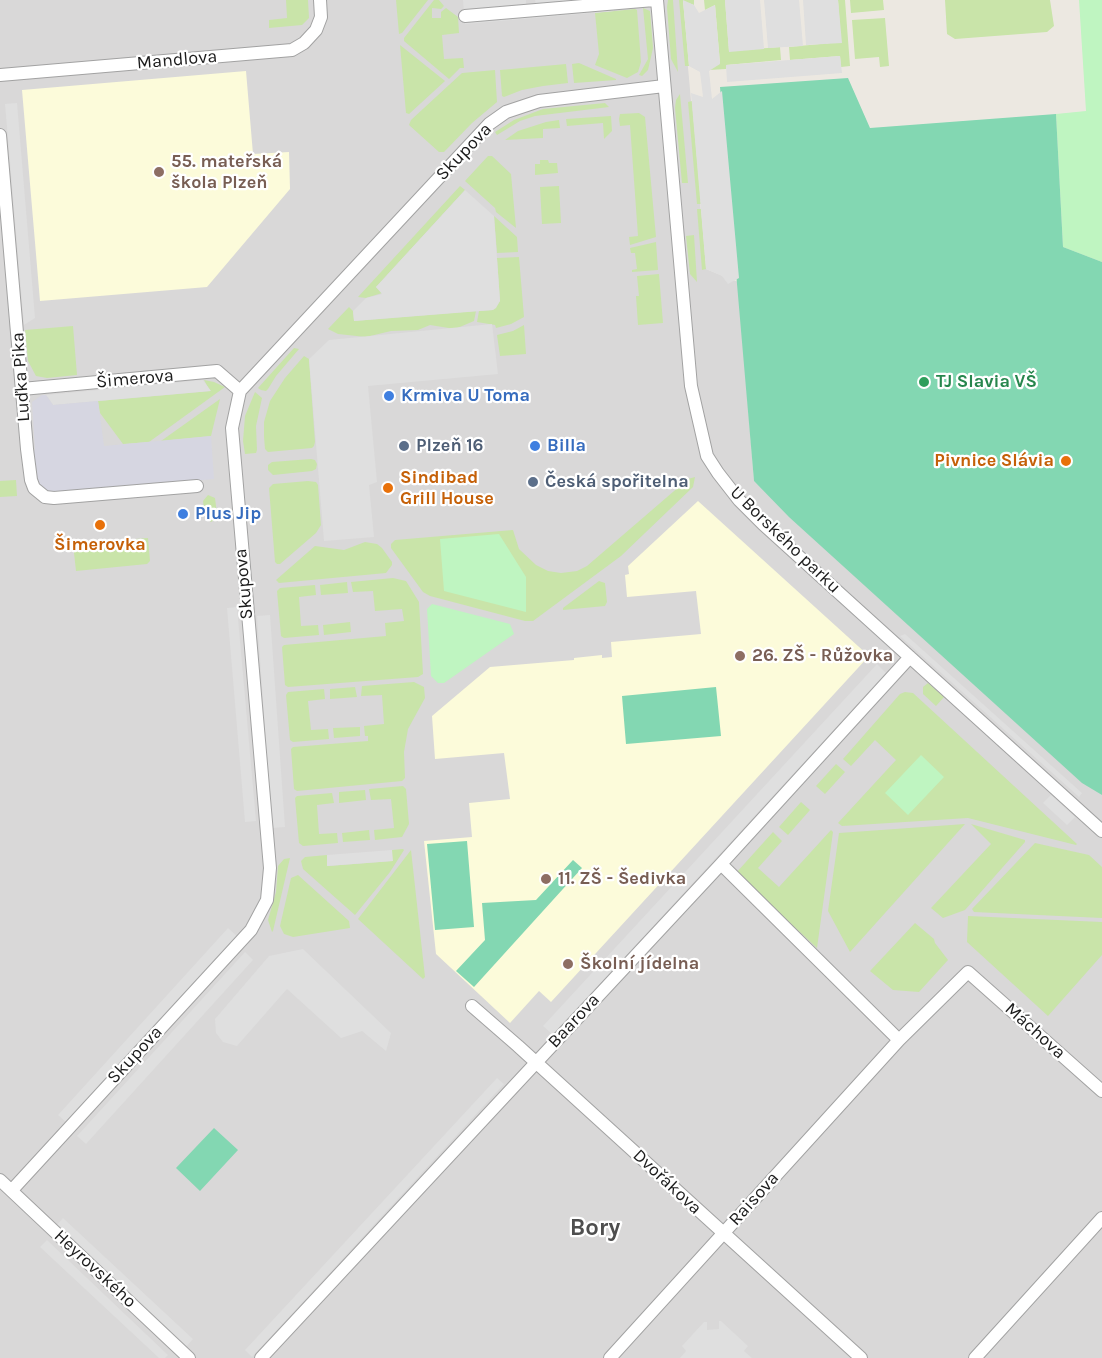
<!DOCTYPE html>
<meta charset="utf-8">
<style>
body{margin:0}
canvas{display:block;background:#ece8e1}
</style>
<canvas width="1102" height="1358"></canvas>
<script>
const c = document.querySelector('canvas').getContext('2d');
c.lineJoin = 'round';
function paint(path, color) { c.fillStyle = color; c.fill(path, 'evenodd'); }
const shape = rows => new Path2D(rows.map(r => 'M' + r).join(''));
function stroke(path, color, width, dash) { c.strokeStyle = color; c.lineWidth = width; c.lineCap = dash ? 'butt' : 'round'; c.setLineDash(dash || []); c.stroke(path); }
function drawText(font, color, halo, rows, align = 'center') {
  c.font = font + ' Karla,sans-serif'; c.lineWidth = 4.5; c.setLineDash([]); c.textBaseline = 'middle'; c.strokeStyle = halo; c.fillStyle = color; for (const [text, x, y, turn = 0] of rows) {
    c.save(); c.translate(x, y); c.rotate((+turn || 0) * Math.PI / 180); c.textAlign = isNaN(turn) ? turn : align; if (halo) c.strokeText(text, 0, 0); c.fillText(text, 0, 0); c.restore();
  }
}
paint(shape([
 [0,0,682,0,706,269,738,282,754,481,919,634,1102,795,1102,1358,0,1358]
]), '#d9d8d8');
paint(shape([
 [246,71,253,154,289,152,290,189,207,287,40,301,22,90],
 [698,501,869,656,551,1002,539,991,510,1023,436,954,424,841,472,837,469,803,510,799,504,753,435,759,432,716,490,667,574,660,574,658,602,655,602,658,612,657,611,642,701,634,696,591,627,597,625,575,629,574,628,566]
]), '#fcfbda');
paint(shape([
 [286,0,308,0,309,18,302,25,269,28,269,20,287,18],
 [396,0,428,0,402,33,399,34],
 [434,0,439,0,444,6,441,9,432,8,432,18,441,18,441,12,446,8,458,17,459,33,442,35,444,59,463,58,464,68,460,68,449,79,404,41,404,38],
 [668,0,673,0,678,72,671,59,667,7],
 [679,0,694,0,694,5,683,1,689,66,685,66],
 [704,0,725,0,729,51,780,47,781,60,726,65,726,69,709,70,720,63,715,5,705,10],
 [838,0,845,0,850,66,841,67,840,56,790,60,789,47,841,42],
 [850,0,883,0,884,10,851,13],
 [945,0,1050,0,1054,26,1047,32,955,39,947,34],
 [643,8,650,11,653,48,648,70,642,76,639,75,648,59],
 [635,9,637,10,641,62,638,72,627,78,595,65,599,54,595,13],
 [885,18,889,66,880,67,879,57,855,59,852,20],
 [400,45,445,81,409,114,406,113],
 [579,63,616,79,616,80,574,83,572,64],
 [566,64,568,83,543,86,522,90,504,97,502,96,500,70],
 [495,70,497,102,472,123,444,152,439,152,409,125,411,120,462,73],
 [680,94,688,183,682,183,675,108,676,100],
 [692,101,701,204,697,204,688,102],
 [605,103,609,107,535,116,520,121,497,135,495,132,514,120,543,109],
 [639,113,645,117,656,237,630,245,629,237,638,236,630,125,620,126,619,119,620,114],
 [611,116,612,131,604,139,603,123,567,126,566,119],
 [559,120,560,128,543,129,543,138,505,140,518,131,546,122],
 [488,156,492,156,511,174,516,228,496,212,495,208,465,181],
 [540,160,548,160,549,163,557,163,558,173,535,175,535,164,540,164],
 [460,186,465,190,376,287,382,293,366,298,358,297],
 [559,186,561,223,542,224,540,187],
 [697,209,701,209,706,269,702,270],
 [494,216,517,237,518,252,497,253],
 [694,235,697,282,690,274,686,236],
 [656,242,658,270,632,272,632,270,637,269,635,253,631,253,630,248],
 [519,257,524,317,511,324,496,328,495,325,477,322,479,311,493,310,500,301,497,258],
 [659,274,663,323,638,325,636,296,639,296,637,276],
 [349,307,353,311,354,321,476,311,474,321,455,329,430,325,418,330,391,331,366,337,338,334,328,329],
 [524,325,526,354,500,356,497,335,513,331],
 [73,326,77,375,47,378,36,376,28,361,25,330],
 [294,348,299,349,276,376,268,389,266,391,261,390,258,388],
 [304,356,309,359,315,442,314,446,312,448,268,452,265,449,264,437,264,422,270,401,285,378],
 [204,380,214,382,225,387,149,442,123,444,100,413,98,401,210,391],
 [255,392,262,398,256,426,257,450,256,453,245,454,243,441,245,416],
 [220,399,211,436,161,441],
 [311,459,315,460,317,464,316,469,312,471,273,475,268,470,268,465,272,462],
 [695,477,693,487,621,556,533,621,525,621,430,596,423,592,391,548,391,544,395,540,513,530,519,549,536,565,548,571,561,573,577,571,587,566,688,479],
 [16,480,17,496,0,497,0,481],
 [308,481,316,482,318,485,321,525,316,533,280,564,277,564,275,562,269,488,273,484],
 [208,495,215,498,217,514,216,519,211,522,205,517,203,501],
 [148,538,150,561,147,564,76,571,73,544],
 [365,542,377,544,382,548,392,562,392,565,386,573,279,583,276,580,315,546,344,550],
 [393,578,406,581,419,602,423,674,418,677,288,687,285,685,282,647,284,645,386,636,385,623,404,621,402,609,375,611,373,591,353,592,351,582],
 [599,581,605,583,607,602,605,606,563,610,563,608],
 [347,582,348,593,321,595,320,585],
 [315,585,316,595,299,597,301,626,318,625,319,635,284,638,281,636,277,591,280,588],
 [350,622,351,632,324,635,323,625],
 [414,682,424,687,425,698,408,729,404,752,405,778,402,781,297,791,294,789,291,749,293,747,368,741,368,736,365,736,364,726,384,724,382,695,361,696,362,686],
 [928,683,944,697,936,706,923,694,923,687],
 [355,687,357,697,330,699,330,689],
 [324,689,325,699,308,701,311,730,328,729,329,739,293,742,290,740,286,695,288,692],
 [905,692,913,693,1077,844,1076,845,968,818,842,826,838,823,896,760,875,740,851,766,843,759,900,694],
 [360,727,360,736,334,738,333,728],
 [836,764,845,772,825,794,816,786],
 [403,786,406,789,409,824,402,837,375,840,374,830,394,828,391,799,371,800,369,789],
 [365,790,366,800,339,803,339,792],
 [332,793,334,803,317,805,319,834,337,833,338,843,303,846,299,843,295,798,297,796],
 [801,802,810,810,788,835,779,827],
 [965,824,850,952,828,911,839,833],
 [971,824,1025,840,1025,842,965,910,943,918,931,908,991,844],
 [369,830,370,840,343,842,342,833],
 [831,830,833,832,817,948,736,873,773,832,782,841,758,868,779,887],
 [1035,843,1089,855,1102,867,1102,918,974,912,972,909],
 [403,849,404,850,390,872,355,915,303,869,301,861,305,857,327,855,328,866,392,861,392,850],
 [411,850,425,977,423,979,358,919],
 [290,858,273,931,272,932,268,920,276,892,278,866,284,859],
 [298,875,349,921,350,928,293,937,284,934,280,926,291,878],
 [968,916,1102,922,1102,955,1048,1016,967,942],
 [915,923,934,939,935,943,948,960,919,992,893,990,870,971]
]), '#c9e4a9');
paint(shape([
 [1079,0,1102,0,1102,262,1063,247,1056,114,1086,111],
 [499,534,526,577,526,612,444,591,440,539],
 [432,604,510,624,514,634,444,683,438,683,431,676,427,609],
 [921,755,944,777,908,815,885,793]
]), '#bff5c1');
paint(shape([
 [848,78,870,128,1056,114,1063,247,1102,262,1102,795,1082,783,789,517,754,481,720,87],
 [716,687,721,736,626,744,622,696],
 [467,841,474,927,435,930,427,844],
 [573,860,582,868,474,987,456,971,485,940,482,903,536,900],
 [214,1128,238,1150,200,1191,176,1168]
]), '#83d7b2');
paint(shape([
 [463,0,526,0,526,5,536,5,535,0,613,0,614,11,465,24],
 [683,0,694,5,699,13,715,5,720,64,709,71,712,99,722,91,739,278,728,284,722,276,706,269,691,93,703,97,700,72,689,66],
 [725,0,760,0,764,49,729,52],
 [764,0,799,0,803,46,768,48],
 [803,0,838,0,842,43,806,45],
 [840,56,842,73,727,82,726,65],
 [17,103,35,318,24,325,5,104],
 [465,190,494,216,500,301,496,308,493,310,354,321,353,311,366,298,382,294,376,287],
 [492,324,498,374,368,386,377,482,369,485,374,537,324,541,309,359,329,340],
 [203,380,211,391,53,405,46,395],
 [237,607,256,821,245,822,227,608],
 [270,615,285,827,272,828,257,616],
 [905,634,1082,793,1079,797,900,636],
 [877,664,886,673,553,1035,543,1026],
 [1051,795,1075,817,1067,825,1043,803],
 [392,850,393,861,327,866,327,855],
 [228,928,238,937,68,1124,58,1115],
 [303,949,391,1033,386,1051,362,1031,341,1038,287,989,237,1046,223,1042,216,1033,215,1019,269,956],
 [245,952,253,960,86,1144,77,1136],
 [497,1078,504,1084,252,1357,245,1350],
 [63,1218,193,1339,186,1347,56,1226],
 [47,1240,168,1355,165,1358,159,1358,40,1247],
 [719,1321,721,1321,748,1346,744,1351,752,1358,680,1358,686,1351,682,1346,704,1322,707,1322,707,1330,719,1329]
]), '#dfdfdf');
paint(shape([
 [42,395,46,395,53,405,98,401,104,446,211,436,214,479,62,493,49,492,38,484,35,476,33,451,35,450,32,402]
]), '#d6d6e1');
const minor = shape([
 [657,0,691,386,707,456,718,473,739,500,763,524,1102,831],
 [465,16,654,0],
 [0,75,292,50,304,43,316,30,321,17,320,0],
 [0,135,27,449,31,480,34,488,45,497,54,498,197,486],
 [22,389,217,371,240,391],
 [721,864,899,1040],
 [472,1006,518,1046,861,1358],
 [0,1180,189,1358],
 [12,1190,251,930,267,900,270,868,232,428,240,391,489,124,506,112,539,101,664,86],
 [261,1358,721,864,910,657],
 [610,1358,899,1040,968,972,1102,1091],
 [975,1358,1102,1218]
]);
stroke(minor, '#a2a2a2', 14);
stroke(minor, '#fff', 12);
for (const [x, y, r, color] of [
 [159,172,6,"#8d6e63"],
 [924,382,6,"#2e9e5b"],
 [389,396,6,"#3f7fe0"],
 [404,446,6,"#5c6f8a"],
 [535,446,6,"#3f7fe0"],
 [1066,461,6,"#e8710a"],
 [533,482,6,"#5c6f8a"],
 [388,488,6,"#e8710a"],
 [183,514,6,"#3f7fe0"],
 [100,525,6,"#e8710a"],
 [740,656,6,"#8d6e63"],
 [546,879,6,"#8d6e63"],
 [568,964,6,"#8d6e63"]
]) { const dot = new Path2D(); dot.arc(x, y, r, 0, 2 * Math.PI); c.fillStyle = color; c.fill(dot); stroke(dot, '#fff', 2); }
drawText('18px', '#1b1b1b', '#fff', [
 ["Mandlova",177,60,-5],
 ["Skupova",464,152,-46],
 ["Luďka Pika",21,377,-94],
 ["Šimerova",135,379,-5],
 ["U Borského parku",785,540,44],
 ["Skupova",244,584,-95],
 ["Baarova",574,1021,-47],
 ["Máchova",1035,1031,42],
 ["Skupova",135,1055,-47],
 ["Dvořákova",667,1182,43],
 ["Raisova",754,1199,-48],
 ["Heyrovského",95,1269,43]
]);
drawText('bold 18px', '#785e54', '#fff', [
 ["55. mateřská",171,162],
 ["škola Plzeň",171,183],
 ["26. ZŠ - Růžovka",752,656],
 ["11. ZŠ - Šedivka",558,879],
 ["Školní jídelna",580,964]
], 'left');
drawText('bold 18px', '#27864d', '#fff', [
 ["TJ Slavia VŠ",936,382]
], 'left');
drawText('bold 18px', '#366cbe', '#fff', [
 ["Krmiva U Toma",401,396],
 ["Billa",547,446],
 ["Plus Jip",195,514]
], 'left');
drawText('bold 18px', '#4e5e75', '#fff', [
 ["Plzeň 16",416,446],
 ["Česká spořitelna",545,482]
], 'left');
drawText('bold 18px', '#c56008', '#fff', [
 ["Pivnice Slávia",1054,461],
 ["Sindibad",400,478,"left"],
 ["Grill House",400,499,"left"],
 ["Šimerovka",100,545,"center"]
], 'right');
drawText('bold 24px', '#4e4e4e', '#fff', [
 ["Bory",595,1228]
]);
</script>
